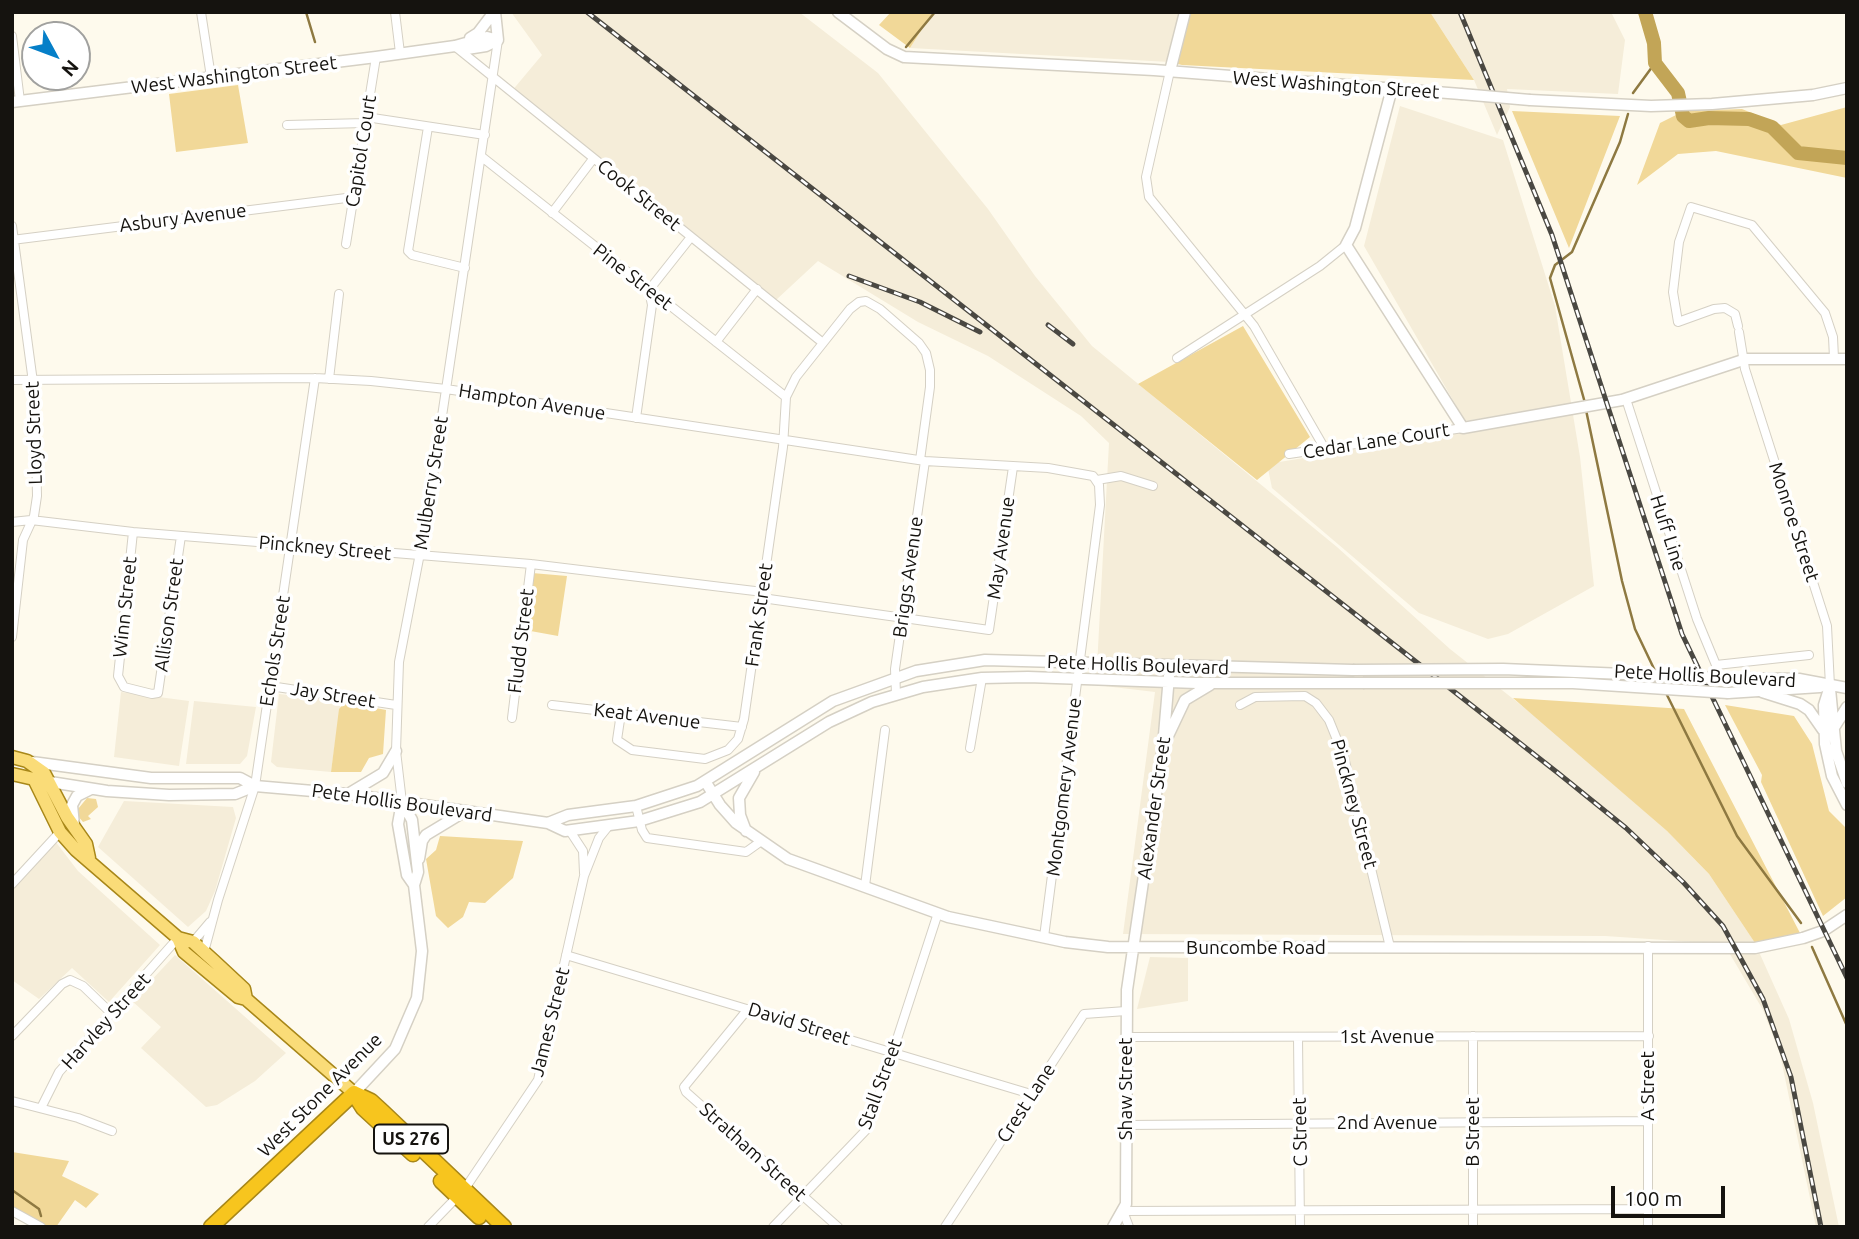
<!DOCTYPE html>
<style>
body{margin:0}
#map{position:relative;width:1859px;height:1239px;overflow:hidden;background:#fefaed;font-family:Ubuntu,sans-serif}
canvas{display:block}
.frame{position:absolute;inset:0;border:14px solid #15130f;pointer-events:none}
.north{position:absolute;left:21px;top:21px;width:70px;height:70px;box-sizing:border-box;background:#fff;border:2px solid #a1a19f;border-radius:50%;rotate:131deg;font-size:19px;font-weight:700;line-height:28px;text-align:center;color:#15130f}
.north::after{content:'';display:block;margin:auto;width:24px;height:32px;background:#057fc8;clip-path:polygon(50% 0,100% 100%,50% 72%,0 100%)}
.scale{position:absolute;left:1611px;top:1186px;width:114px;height:32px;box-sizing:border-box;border:4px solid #15130f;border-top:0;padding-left:9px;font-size:21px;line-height:24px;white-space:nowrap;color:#15130f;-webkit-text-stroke:5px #fff;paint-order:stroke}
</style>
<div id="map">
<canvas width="1859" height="1239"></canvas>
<div class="frame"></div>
<div class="north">N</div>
<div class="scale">100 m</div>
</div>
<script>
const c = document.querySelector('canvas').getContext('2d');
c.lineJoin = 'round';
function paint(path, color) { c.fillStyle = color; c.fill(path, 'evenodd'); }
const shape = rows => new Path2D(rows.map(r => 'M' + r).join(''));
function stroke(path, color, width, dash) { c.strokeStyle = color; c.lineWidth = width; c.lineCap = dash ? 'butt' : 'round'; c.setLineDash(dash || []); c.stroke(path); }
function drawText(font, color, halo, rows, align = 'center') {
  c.font = font + ' Ubuntu,sans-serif'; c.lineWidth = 7; c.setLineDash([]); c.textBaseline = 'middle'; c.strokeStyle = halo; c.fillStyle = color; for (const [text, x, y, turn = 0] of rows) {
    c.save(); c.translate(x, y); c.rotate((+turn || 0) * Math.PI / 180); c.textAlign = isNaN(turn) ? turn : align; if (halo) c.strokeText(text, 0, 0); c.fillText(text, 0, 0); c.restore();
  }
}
paint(shape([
 [511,12,799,12,878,73,988,209,1035,276,1092,346,1337,547,1450,649,1550,728,1667,831,1709,874,1755,943,1789,1019,1813,1103,1839,1227,1816,1227,1780,1054,1763,1010,1724,944,1605,936,1123,934,1155,692,1096,685,1109,443,1081,416,988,356,918,322,818,261,776,300,511,92,542,55],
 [933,12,1180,12,1170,62,910,48],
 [1430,12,1611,12,1625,40,1618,94,1507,89,1510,107,1497,135,1474,80],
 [1400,106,1503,140,1555,306,1580,457,1594,586,1508,634,1488,639,1419,613,1272,488,1267,464,1547,418,1549,407,1465,421,1364,246],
 [121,692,189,701,179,766,114,757],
 [279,694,341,701,331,772,277,767,271,762],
 [194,701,256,707,247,756,240,764,186,764],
 [124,801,233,807,236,818,215,891,206,911,188,927,98,847],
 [55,841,78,871,160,945,109,1002,72,968,39,999,12,980,12,889],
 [175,955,286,1053,255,1081,217,1105,206,1107,141,1048,161,1027,132,1001],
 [1150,957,1188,958,1188,1001,1137,1009]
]), '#f5edd9');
paint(shape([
 [891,12,933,12,910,48,879,25],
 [1180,12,1430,12,1474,80,1182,65,1170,62],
 [238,85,248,143,176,152,169,94],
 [1847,107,1847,178,1716,151,1678,154,1637,185,1660,123,1684,111,1742,109,1781,125],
 [1512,111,1620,116,1569,248],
 [1243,326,1310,437,1257,480,1138,384],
 [532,573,567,576,558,636,525,630],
 [1513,698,1684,709,1800,933,1755,943,1709,874,1667,831],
 [345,702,386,710,383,754,369,758,361,772,331,772,339,709],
 [1725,705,1794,716,1812,744,1829,811,1847,829,1847,897,1823,916,1761,782,1762,775],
 [87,798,96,799,98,807,88,816,91,819,83,822,77,815,78,809],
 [440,836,523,841,513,878,485,903,469,902,463,917,448,928,436,916,426,859,436,850],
 [12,1152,69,1161,62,1176,99,1194,86,1208,75,1200,56,1227,47,1227,12,1206]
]), '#f1d898');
stroke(shape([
 [306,12,315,42],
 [906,47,935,12],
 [1633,93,1655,63],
 [1585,403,1550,278,1555,265,1572,252,1620,142,1628,114],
 [1586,410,1622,581,1635,629,1656,673],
 [1665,691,1737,836,1801,923],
 [1812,947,1847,1026],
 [12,1190,39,1209,41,1216]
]), '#8e7941', 2.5);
stroke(shape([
 [1645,12,1654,43,1655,63,1678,93,1683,116,1689,121,1709,118,1749,119,1772,127,1798,153,1847,158]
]), '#c2a557', 14);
const street = shape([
 [201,12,211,77],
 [395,12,400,53],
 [12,36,20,101],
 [457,48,823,343],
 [1170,71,1146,177,1149,197,1254,326,1325,449],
 [366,117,485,135],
 [287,125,365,123],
 [428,127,408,251,412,255,465,268],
 [482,157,786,397],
 [552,213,593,159],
 [12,226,35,397,37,496,34,516,23,540,12,637],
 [12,240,354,197],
 [346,244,376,57],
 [1738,326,1735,314,1725,308,1714,309,1678,322,1673,292,1679,242,1691,207,1752,225,1825,313,1833,337,1834,358],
 [1739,332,1745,369,1827,626,1830,686],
 [716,342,757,289],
 [1177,358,1320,266,1346,245],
 [329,379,339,294],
 [12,380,315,378,371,381,446,389,925,461,1048,468,1093,476,1099,485,1100,505,1044,937],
 [1626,399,1697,619,1716,665,1809,655],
 [636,418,652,305,649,290,691,237],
 [1289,454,1463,428],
 [1097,480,1121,476,1153,486],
 [12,522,31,520,133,532,531,564,763,592],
 [133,532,118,676,124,687,152,694,158,693,181,536],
 [762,598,989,630,1013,467],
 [270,686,396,705],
 [896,694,895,669,925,461],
 [552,705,742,727],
 [1240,705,1255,697,1305,696,1316,703,1329,720,1344,757,1390,947],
 [621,713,617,740,632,750,705,759,728,750,738,739,744,719,783,447,786,397,796,377,850,309,859,302,866,301,880,309,919,343,926,353,930,370,930,387,920,460],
 [512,718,531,564],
 [970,748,982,678],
 [402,802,396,751,399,662,427,517,498,40],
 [636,806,642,830,647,838,746,852,760,842],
 [570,831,583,851,584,873],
 [12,884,60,832],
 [865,886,885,730],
 [193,942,210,922],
 [1648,946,1648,1227],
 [204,952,218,900,255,786,315,378],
 [566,955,1031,1094],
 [748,1009,684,1087,686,1092,838,1227],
 [12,1036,62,984,70,980,83,986,112,1014],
 [1473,1036,1473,1227],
 [1126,1037,1649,1036],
 [1298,1037,1300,1227],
 [12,1101,78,1118,112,1131],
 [41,1108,59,1072,178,938],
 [1126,1125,1648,1121],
 [464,1190,538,1080,584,876,599,838,607,828],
 [12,1211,41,1227],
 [428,1227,457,1197],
 [773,1227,868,1128,938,913],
 [945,1227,1084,1014,1126,1011],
 [1129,1227,1123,1211,1648,1209]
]);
const secondary = shape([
 [495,12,498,40],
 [838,12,887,49,904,57,1154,70,1461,94],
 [470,38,478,33,494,12],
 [455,46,467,49,486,46,498,40],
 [1170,71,1185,12],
 [1392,88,1355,228,1346,245,1463,428,1622,400,1746,359,1847,359],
 [1530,100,1651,106,1712,104,1813,95,1847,88],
 [12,102,376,57,455,46,487,37,498,40],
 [1721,678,1799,679,1847,688],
 [1830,686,1824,705,1825,744,1832,776,1847,805],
 [1830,689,1836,751,1847,783],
 [1762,692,1800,704,1809,710,1823,730],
 [1728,693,1820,687],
 [1835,726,1847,707],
 [1167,738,1185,700,1210,685],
 [32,762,151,778,240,778,255,786,348,794,548,823,565,831,639,821,700,802,829,722,872,702,923,687,982,678,1028,677,1197,683,1363,683],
 [44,781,107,791,169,795,235,794,255,786],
 [705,781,720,805,736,823,788,859,948,917,1065,942,1108,947,1755,948,1803,938,1823,931,1847,915],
 [348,794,383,773,396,751],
 [402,802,398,824,407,875,414,885],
 [548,823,568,815,636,806,697,786,833,701,916,671,985,660,1353,670],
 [74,825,72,805,77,796,91,789],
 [746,831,740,815,739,798,754,772],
 [419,859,422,841,426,835,464,812],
 [354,1093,395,1049,417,998,422,951,414,885,418,872,412,820,402,802],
 [1113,1227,1126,1204,1127,990,1163,747,1169,676]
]);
const primary = shape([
 [12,757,27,761,44,773,67,817,86,844,89,858],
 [12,774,34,779,60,832,76,850,178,938,184,952,238,997,246,999,354,1093],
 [178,938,193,942,214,961,244,989,246,999]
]);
const highway = shape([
 [354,1093,371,1101,383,1112,504,1227],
 [354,1094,363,1108,413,1154],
 [441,1181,479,1217],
 [211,1227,354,1093]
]);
stroke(street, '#d5d0c4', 10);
stroke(secondary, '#d5d0c4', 13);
stroke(primary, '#a88719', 15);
stroke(highway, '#a88719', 17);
stroke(street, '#fff', 8);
stroke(secondary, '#fff', 10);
stroke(primary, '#fadc78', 12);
stroke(highway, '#f7c51e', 14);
const rail = shape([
 [587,12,1558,773,1626,828,1683,882,1723,926,1763,999,1791,1077,1821,1227],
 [1460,12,1552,235,1682,634,1847,978],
 [849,276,920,302,980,332],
 [1048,325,1073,344]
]);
stroke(rail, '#4a4842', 5);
stroke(rail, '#fff', 2.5, [8]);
const secondaryBridge = shape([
 [1461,94,1530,100],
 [1353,670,1503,669,1721,678],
 [1363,683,1573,683,1728,693]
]);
stroke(secondaryBridge, '#d5d0c4', 13, []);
stroke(secondaryBridge, '#fff', 10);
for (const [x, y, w] of [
 [411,1139,74]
]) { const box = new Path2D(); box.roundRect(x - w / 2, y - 14.5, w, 29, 5); c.fillStyle = '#fff'; c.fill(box); stroke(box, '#15130f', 2); }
drawText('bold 18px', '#15130f', null, [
 ["US 276",411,1139]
]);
drawText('19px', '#15130f', '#fff', [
 ["West Washington Street",234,75,-7],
 ["West Washington Street",1336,85,4],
 ["Capitol Court",361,151,-81],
 ["Cook Street",639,195,39],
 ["Asbury Avenue",183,218,-7],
 ["Pine Street",633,277,38],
 ["Hampton Avenue",532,402,9],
 ["Lloyd Street",34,433,-92],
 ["Cedar Lane Court",1376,441,-9],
 ["Mulberry Street",431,483,-81],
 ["Monroe Street",1794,522,72],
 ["Huff Line",1668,533,72],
 ["Pinckney Street",325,548,5],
 ["May Avenue",1001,548,-82],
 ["Briggs Avenue",908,577,-82],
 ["Winn Street",125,607,-84],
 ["Allison Street",169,615,-82],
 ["Frank Street",759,615,-82],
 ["Fludd Street",521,641,-83],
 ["Echols Street",275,651,-81],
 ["Pete Hollis Boulevard",1138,665,2],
 ["Pete Hollis Boulevard",1705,676,3],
 ["Jay Street",333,695,9],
 ["Keat Avenue",647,716,7],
 ["Montgomery Avenue",1064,787,-83],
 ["Pete Hollis Boulevard",402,803,8],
 ["Pinckney Street",1354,804,75],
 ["Alexander Street",1154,808,-82],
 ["Buncombe Road",1256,948],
 ["Harvley Street",106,1021,-48],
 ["James Street",550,1022,-76],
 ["David Street",799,1024,17],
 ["1st Avenue",1387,1037],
 ["Stall Street",880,1084,-70],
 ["A Street",1648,1086,-90],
 ["Shaw Street",1126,1089,-90],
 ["West Stone Avenue",320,1095,-45],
 ["Crest Lane",1026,1103,-57],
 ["2nd Avenue",1387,1123],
 ["C Street",1300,1132,-91],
 ["B Street",1473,1132,-90],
 ["Stratham Street",753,1152,42]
]);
</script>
